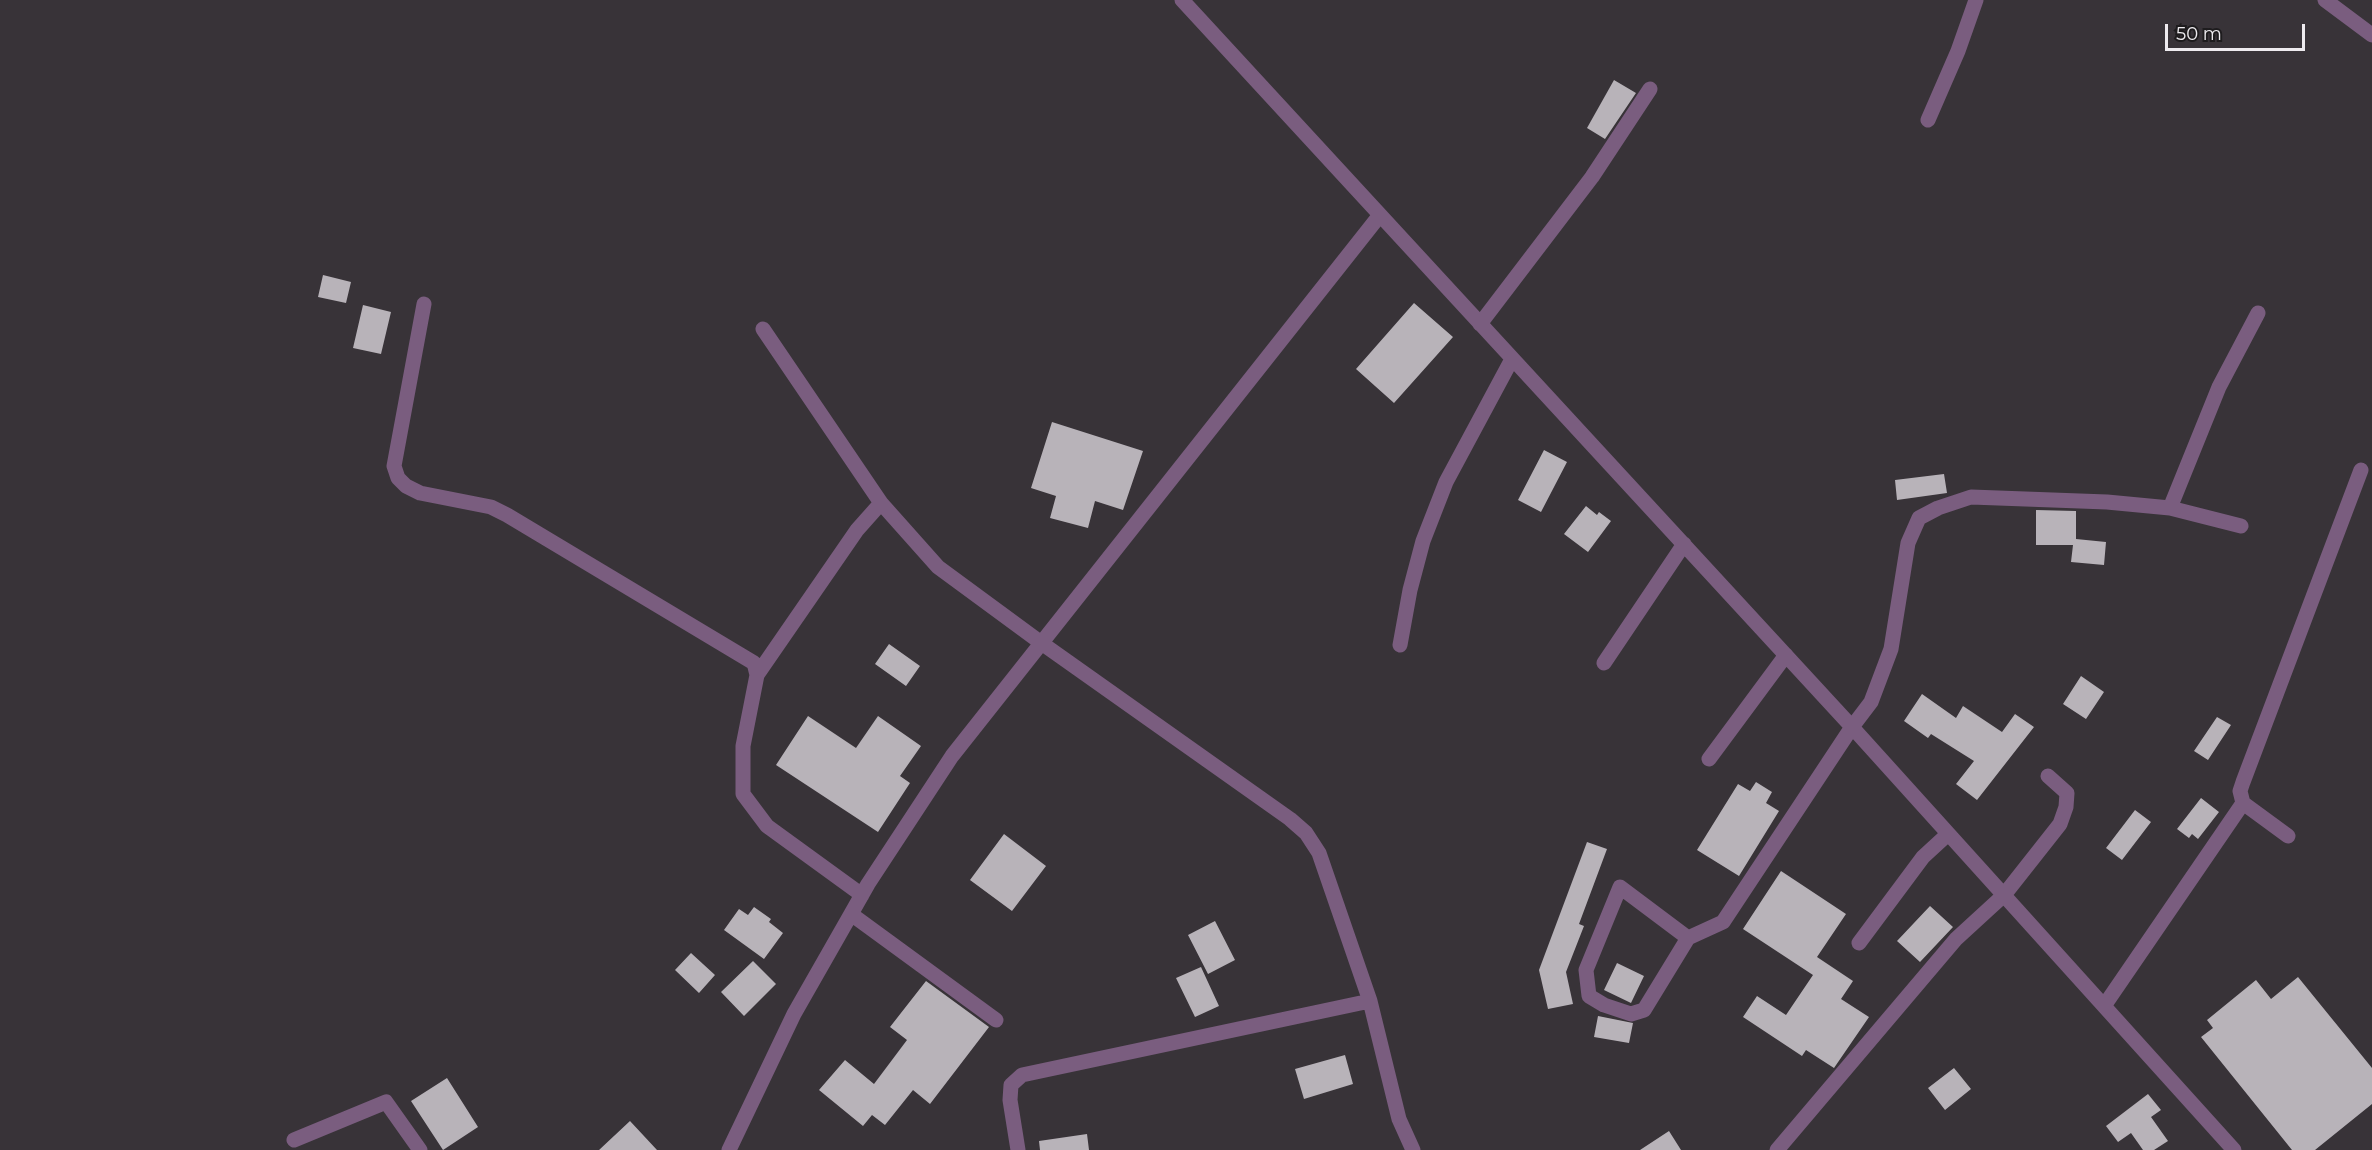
<!DOCTYPE html>
<style>
body{margin:0}
#map{position:relative;width:2372px;height:1150px;overflow:hidden;background:#383338;font-family:Montserrat,sans-serif}
canvas{display:block}
.scale{position:absolute;left:2165px;top:24px;width:140px;height:27px;box-sizing:border-box;border:3px solid #eeebef;border-top:0;padding-left:8px;font-size:18px;line-height:21px;white-space:nowrap;color:#eeebef;-webkit-text-stroke:4px #1e1c1e;paint-order:stroke}
</style>
<div id="map">
<canvas width="2372" height="1150"></canvas>
<div class="scale">50 m</div>
</div>
<script>
const c = document.querySelector('canvas').getContext('2d');
c.lineJoin = 'round';
function paint(path, color) { c.fillStyle = color; c.fill(path, 'evenodd'); }
const shape = rows => new Path2D(rows.map(r => 'M' + r).join(''));
function stroke(path, color, width, dash) { c.strokeStyle = color; c.lineWidth = width; c.lineCap = dash ? 'butt' : 'round'; c.setLineDash(dash || []); c.stroke(path); }
paint(shape([
 [1614,80,1636,93,1605,139,1587,128],
 [323,275,351,282,346,303,318,297],
 [1414,303,1453,337,1394,403,1356,369],
 [363,305,391,312,381,354,353,348],
 [1052,422,1143,451,1123,510,1095,501,1088,528,1050,518,1056,496,1031,488],
 [1544,450,1567,462,1541,512,1518,500],
 [1944,474,1947,493,1897,500,1895,480],
 [1586,506,1597,515,1599,512,1611,521,1588,552,1564,534],
 [2036,510,2076,511,2076,539,2106,542,2104,565,2071,562,2073,545,2036,545],
 [889,644,920,666,906,686,875,664],
 [2081,676,2104,692,2086,719,2063,704],
 [1922,694,1956,718,1963,706,2002,732,2015,714,2034,727,1977,800,1956,784,1974,761,1931,734,1928,738,1904,721],
 [808,716,856,748,878,716,921,746,900,776,910,783,878,832,776,765],
 [2217,717,2231,725,2208,760,2194,751],
 [1756,782,1772,792,1766,803,1779,811,1739,876,1697,850,1738,784,1750,791],
 [2201,798,2219,812,2198,839,2192,834,2189,838,2177,829],
 [2135,810,2151,822,2122,860,2106,848],
 [1004,834,1046,866,1012,911,970,880],
 [1587,842,1607,849,1579,924,1584,926,1566,972,1573,1004,1548,1009,1539,970],
 [1781,871,1846,914,1817,957,1853,981,1841,999,1869,1017,1834,1068,1806,1050,1802,1056,1743,1017,1757,996,1786,1015,1813,975,1743,929],
 [1930,906,1953,927,1920,962,1897,941],
 [754,907,771,919,769,922,783,933,764,959,724,930,739,909,748,915],
 [1215,921,1235,960,1208,974,1188,935],
 [691,953,715,975,699,993,675,970],
 [753,961,776,984,744,1016,721,992],
 [1617,963,1644,976,1631,1003,1604,990],
 [1201,967,1219,1006,1195,1017,1176,978],
 [2298,977,2372,1068,2372,1104,2315,1150,2292,1150,2201,1037,2213,1028,2207,1020,2256,980,2271,999],
 [926,981,989,1027,930,1104,913,1090,885,1125,872,1115,863,1126,819,1090,845,1060,874,1084,907,1040,890,1027],
 [1598,1016,1633,1023,1629,1043,1594,1037],
 [1345,1055,1353,1084,1304,1099,1295,1069],
 [1954,1068,1971,1089,1945,1110,1928,1088],
 [447,1078,478,1127,443,1150,411,1101],
 [2148,1094,2161,1110,2151,1117,2168,1141,2154,1150,2143,1150,2131,1133,2118,1142,2106,1126],
 [630,1121,657,1150,599,1150],
 [1669,1131,1681,1150,1640,1150],
 [1087,1134,1089,1150,1040,1150,1039,1141]
]), '#b8b3b9');
stroke(shape([
 [1182,0,1852,727,2234,1150],
 [2325,0,2372,35],
 [1928,120,1958,51,1976,0],
 [424,304,394,466,398,478,406,486,420,493,491,507,507,515,754,663,757,675,743,746,743,794,767,826,862,895],
 [1480,324,1592,177,1650,89],
 [763,329,881,503,938,567,1040,642,1290,819,1306,833,1319,853,1370,1001,1399,1119,1413,1150],
 [2170,508,2219,387,2258,313],
 [1400,645,1410,590,1423,541,1446,482,1512,359],
 [1604,663,1684,544],
 [757,675,857,530,881,503],
 [1709,759,1786,655],
 [2243,803,2288,836],
 [851,914,996,1020],
 [1688,938,1644,1010,1631,1014,1604,1005,1589,996,1586,970,1620,887,1688,938,1723,922,1852,727,1871,702,1891,649,1908,543,1919,518,1938,508,1971,497,2107,502,2170,508,2241,526],
 [1859,943,1923,857,1948,834],
 [2104,1006,2243,803,2240,791,2243,782,2361,470],
 [294,1140,386,1102,420,1150],
 [729,1150,794,1014,851,914,868,884,952,756,1380,215],
 [1018,1150,1010,1100,1011,1085,1022,1075,1370,1001],
 [1777,1150,1956,939,2004,895,2060,824,2066,807,2067,793,2048,776]
]), '#7a5d7f', 15);
</script>
